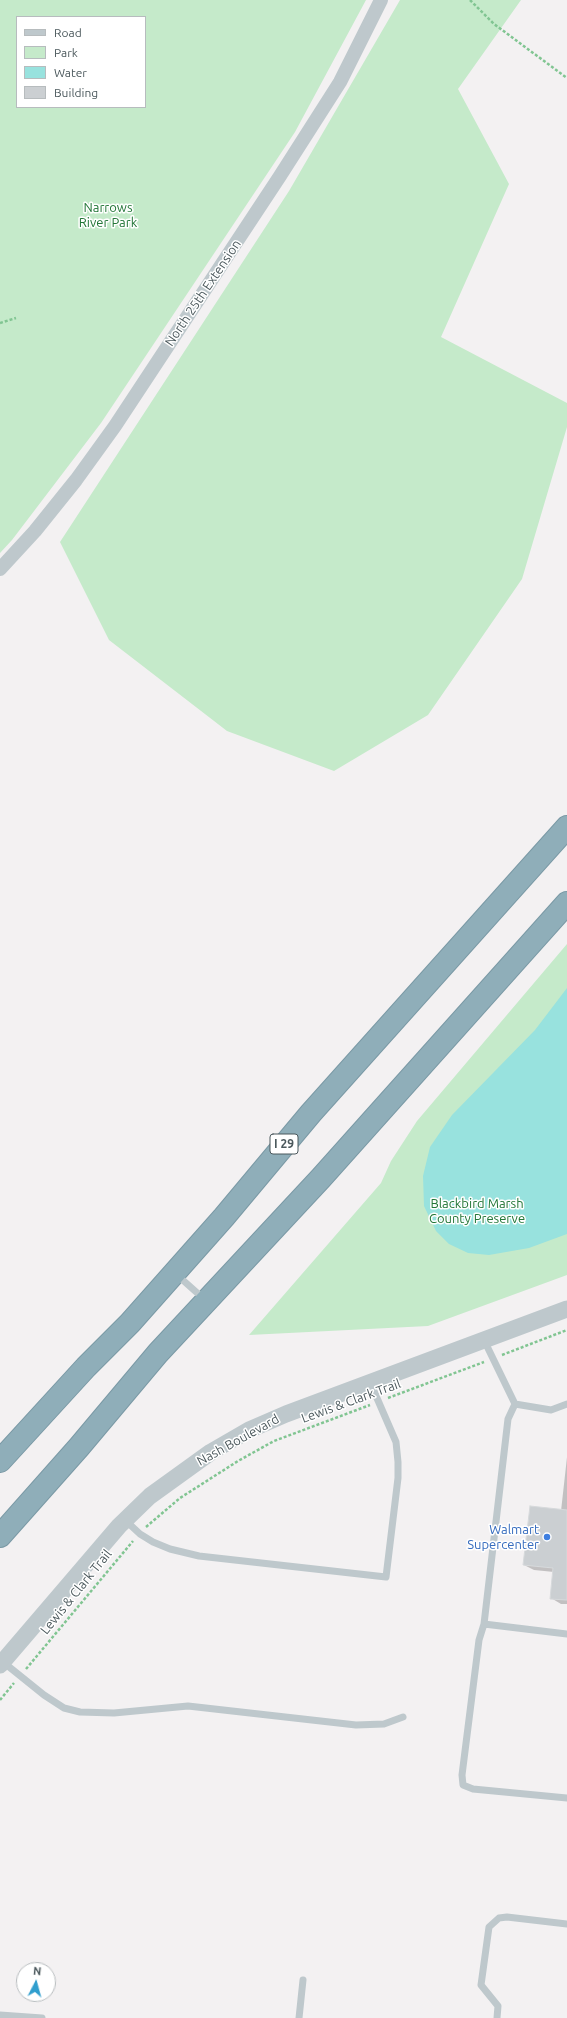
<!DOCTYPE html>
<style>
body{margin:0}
#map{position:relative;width:567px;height:2018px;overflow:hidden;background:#f3f1f2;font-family:Ubuntu,sans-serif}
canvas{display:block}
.legend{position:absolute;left:16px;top:16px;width:130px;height:92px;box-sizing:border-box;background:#fff;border:1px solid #b7bcbe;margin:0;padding:5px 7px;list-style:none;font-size:12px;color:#4b585c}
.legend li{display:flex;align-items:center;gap:8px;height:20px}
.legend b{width:20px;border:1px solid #b7bcbe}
.north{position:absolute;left:16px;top:1962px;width:40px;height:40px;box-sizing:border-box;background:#fff;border:1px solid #b7bcbe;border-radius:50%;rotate:6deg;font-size:11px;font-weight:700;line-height:16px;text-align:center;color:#4b585c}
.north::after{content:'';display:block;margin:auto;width:14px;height:18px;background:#309ece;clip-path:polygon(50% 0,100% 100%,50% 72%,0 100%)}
</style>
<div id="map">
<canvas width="567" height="2018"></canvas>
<ul class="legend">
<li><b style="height:5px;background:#bec8cc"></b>Road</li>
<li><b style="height:11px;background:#c5eaca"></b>Park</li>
<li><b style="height:11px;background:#98e2de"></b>Water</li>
<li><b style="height:11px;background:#cbcfd2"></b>Building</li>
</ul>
<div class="north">N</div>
</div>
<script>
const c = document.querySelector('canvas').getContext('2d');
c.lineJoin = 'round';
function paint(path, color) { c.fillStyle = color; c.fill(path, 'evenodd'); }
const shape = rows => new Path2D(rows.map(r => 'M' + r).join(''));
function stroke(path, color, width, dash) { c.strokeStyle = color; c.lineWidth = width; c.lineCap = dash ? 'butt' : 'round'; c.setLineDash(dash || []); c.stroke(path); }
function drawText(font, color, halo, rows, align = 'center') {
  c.font = font + ' Ubuntu,sans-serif'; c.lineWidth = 3; c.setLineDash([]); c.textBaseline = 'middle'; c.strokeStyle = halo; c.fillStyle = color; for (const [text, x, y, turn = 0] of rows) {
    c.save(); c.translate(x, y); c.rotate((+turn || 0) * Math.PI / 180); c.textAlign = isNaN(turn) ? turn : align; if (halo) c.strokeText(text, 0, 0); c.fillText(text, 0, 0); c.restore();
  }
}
paint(shape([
 [0,0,366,0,295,132,101,423,12,540,0,553],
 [17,17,145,17,145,107,17,107],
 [400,0,521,0,458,89,509,184,441,337,567,403,567,427,522,579,428,715,334,771,227,731,109,640,60,542,289,191],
 [567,944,567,1275,428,1326,249,1335,381,1183,391,1161,417,1121]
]), '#c5eaca');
paint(shape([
 [567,988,567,1234,529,1248,489,1255,468,1253,449,1244,436,1231,424,1206,423,1176,430,1147,452,1115,535,1030]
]), '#98e2de');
paint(shape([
 [567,1457,567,1604,561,1604,551,1598,554,1572,534,1570,524,1565,561,1511]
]), '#0003');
const building = shape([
 [530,1506,567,1510,567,1600,550,1599,553,1568,523,1565,530,1506]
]);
paint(building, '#cbcfd2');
stroke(building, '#d6d9db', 1);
const motorway = shape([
 [0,1461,86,1367,130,1323,224,1217,311,1113,567,827],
 [0,1536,79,1447,158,1353,321,1178,567,903]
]);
stroke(motorway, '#7a99a5', 24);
stroke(shape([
 [470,0,494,24,567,78],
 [0,323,16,318],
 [502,1355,567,1330],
 [388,1398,484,1362],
 [146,1527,180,1498,238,1461,274,1441,370,1405],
 [26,1669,133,1541],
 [0,1700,14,1683]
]), '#81c592', 2.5, [3, 2]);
stroke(shape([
 [176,1274,204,1299],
 [484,1340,515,1404,508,1419,484,1624,567,1634],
 [515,1404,551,1410,567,1404],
 [125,1520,140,1534,153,1542,170,1549,199,1556,386,1577,398,1478,398,1462,396,1442,370,1382],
 [484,1624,479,1640,462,1775,463,1785,473,1789,567,1798],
 [3,1662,44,1695,64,1708,80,1712,114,1713,188,1706,356,1725,384,1724,403,1717],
 [0,2015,42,2018],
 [299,2018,303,1980],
 [497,2018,498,2006,481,1985,489,1927,499,1918,507,1917,567,1924]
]), '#bec8cc', 7);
stroke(shape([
 [0,569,35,531,76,480,115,426,280,176,340,82,381,0]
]), '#bec8cc', 14);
stroke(shape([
 [0,1665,119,1526,150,1496,211,1452,249,1430,286,1414,567,1309]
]), '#bec8cc', 17);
stroke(motorway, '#8faeb9', 22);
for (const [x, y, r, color] of [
 [547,1537,4,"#3f7fe0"]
]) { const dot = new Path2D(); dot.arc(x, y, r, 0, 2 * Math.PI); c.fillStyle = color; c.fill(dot); stroke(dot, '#fff', 1.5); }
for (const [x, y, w] of [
 [284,1144,28]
]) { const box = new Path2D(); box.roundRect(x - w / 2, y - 10, w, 20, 3); c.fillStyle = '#fff'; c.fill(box); stroke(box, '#4b585c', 1); }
drawText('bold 12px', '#4b585c', null, [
 ["I 29",284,1144]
]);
drawText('13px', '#237637', '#fff', [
 ["Narrows",108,208],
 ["River Park",108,223],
 ["Blackbird Marsh",477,1204],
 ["County Preserve",477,1219]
]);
drawText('13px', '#4b585c', '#fff', [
 ["North 25th Extension",203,293,-56],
 ["Lewis & Clark Trail",351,1401,-20],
 ["Nash Boulevard",238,1440,-29],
 ["Lewis & Clark Trail",76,1592,-51]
]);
drawText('13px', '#366cbe', '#fff', [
 ["Walmart",539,1530],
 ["Supercenter",539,1545]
], 'right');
</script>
